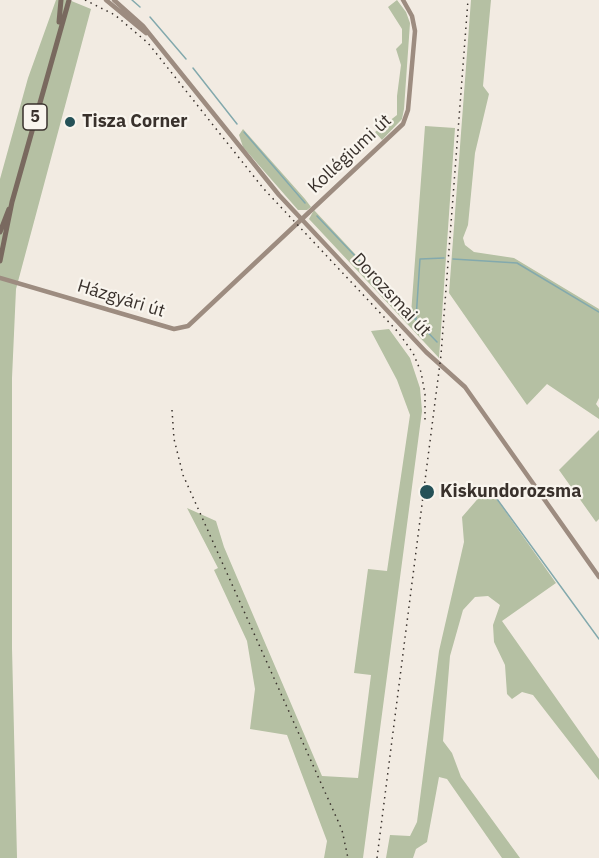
<!DOCTYPE html>
<meta charset="utf-8">
<style>
body{margin:0}
canvas{display:block;background:#f2ebe2}
</style>
<canvas width="599" height="858"></canvas>
<script>
const c = document.querySelector('canvas').getContext('2d');
c.lineJoin = 'round';
function paint(path, color) { c.fillStyle = color; c.fill(path, 'evenodd'); }
const shape = rows => new Path2D(rows.map(r => 'M' + r).join(''));
function stroke(path, color, width, dash) { c.strokeStyle = color; c.lineWidth = width; c.lineCap = dash ? 'butt' : 'round'; c.setLineDash(dash || []); c.stroke(path); }
function drawText(font, color, halo, rows, align = 'center') {
  c.font = font + ' "IBM Plex Sans",sans-serif'; c.lineWidth = 4.5; c.setLineDash([]); c.textBaseline = 'middle'; c.strokeStyle = halo; c.fillStyle = color; for (const [text, x, y, turn = 0] of rows) {
    c.save(); c.translate(x, y); c.rotate((+turn || 0) * Math.PI / 180); c.textAlign = isNaN(turn) ? turn : align; if (halo) c.strokeText(text, 0, 0); c.fillText(text, 0, 0); c.restore();
  }
}
paint(shape([
 [56,0,69,0,91,9,16,289,12,378,12,648,17,858,0,858,0,179,28,78],
 [397,0,406,12,410,23,404,109,402,119,382,140,375,132,397,115,397,96,401,65,396,49,402,43,402,29,388,7],
 [471,0,491,0,483,86,489,94,475,153,468,225,463,238,465,245,474,252,514,258,599,309,599,398,596,404,599,408,599,419,547,384,527,405,449,293],
 [425,126,455,128,439,358,309,219,314,210,411,314],
 [243,129,305,199,311,207,307,210,298,210,243,147,239,135],
 [389,329,410,358,420,388,422,411,363,858,324,858,327,841,287,735,250,729,255,689,247,641,214,570,218,568,187,508,216,521,224,547,322,776,358,778,371,675,354,673,368,569,387,571,410,415,397,380,371,331],
 [599,430,599,519,596,522,559,470],
 [488,487,556,583,502,621,599,759,599,780,533,695,522,692,512,699,507,694,505,665,494,642,493,625,500,605,488,596,475,597,463,610,450,656,443,741,452,753,461,777,520,858,502,858,447,779,439,777,427,842,416,849,413,858,386,858,390,835,410,836,417,822,439,651,464,542,462,517]
]), '#b5c0a3');
stroke(shape([
 [132,0,140,7],
 [150,17,186,59],
 [193,68,237,124],
 [244,132,305,203],
 [317,216,437,342],
 [453,259,517,263,599,312],
 [416,319,420,259,444,258],
 [489,488,599,639]
]), '#83a9ad', 1.5);
stroke(shape([
 [106,0,146,33],
 [114,0,143,26,279,195,426,352,465,387,599,577],
 [0,278,174,329,188,326,403,124,408,110,415,31,412,16,403,0]
]), '#9d8c80', 4.5);
stroke(shape([
 [59,22,61,0],
 [0,232,9,209],
 [0,261,12,202,69,0]
]), '#79695f', 5);
stroke(shape([
 [85,0,115,15,148,43,263,188,398,332,413,353,421,372,425,394,425,421],
 [172,410,174,439,183,475,342,830,348,858],
 [377,858,441,355,468,0]
]), '#39312c', 1.5, [1.5, 4.5]);
for (const [x, y, r, color] of [
 [70,122,6,"#255157"],
 [427,492,8,"#255157"]
]) { const dot = new Path2D(); dot.arc(x, y, r, 0, 2 * Math.PI); c.fillStyle = color; c.fill(dot); stroke(dot, '#f9f5ee', 2); }
for (const [x, y, w] of [
 [35,117,24]
]) { const box = new Path2D(); box.roundRect(x - w / 2, y - 13, w, 26, 4.5); c.fillStyle = '#f9f5ee'; c.fill(box); stroke(box, '#39312c', 1.5); }
drawText('bold 16px', '#39312c', null, [
 ["5",35,117]
]);
drawText('bold 18px', '#39312c', '#f9f5ee', [
 ["Tisza Corner",82,122],
 ["Kiskundorozsma",440,492]
], 'left');
drawText('18px', '#39312c', '#f9f5ee', [
 ["Kollégiumi út",350,154,-43],
 ["Dorozsmai út",391,295,47],
 ["Házgyári út",121,299,17]
]);
</script>
